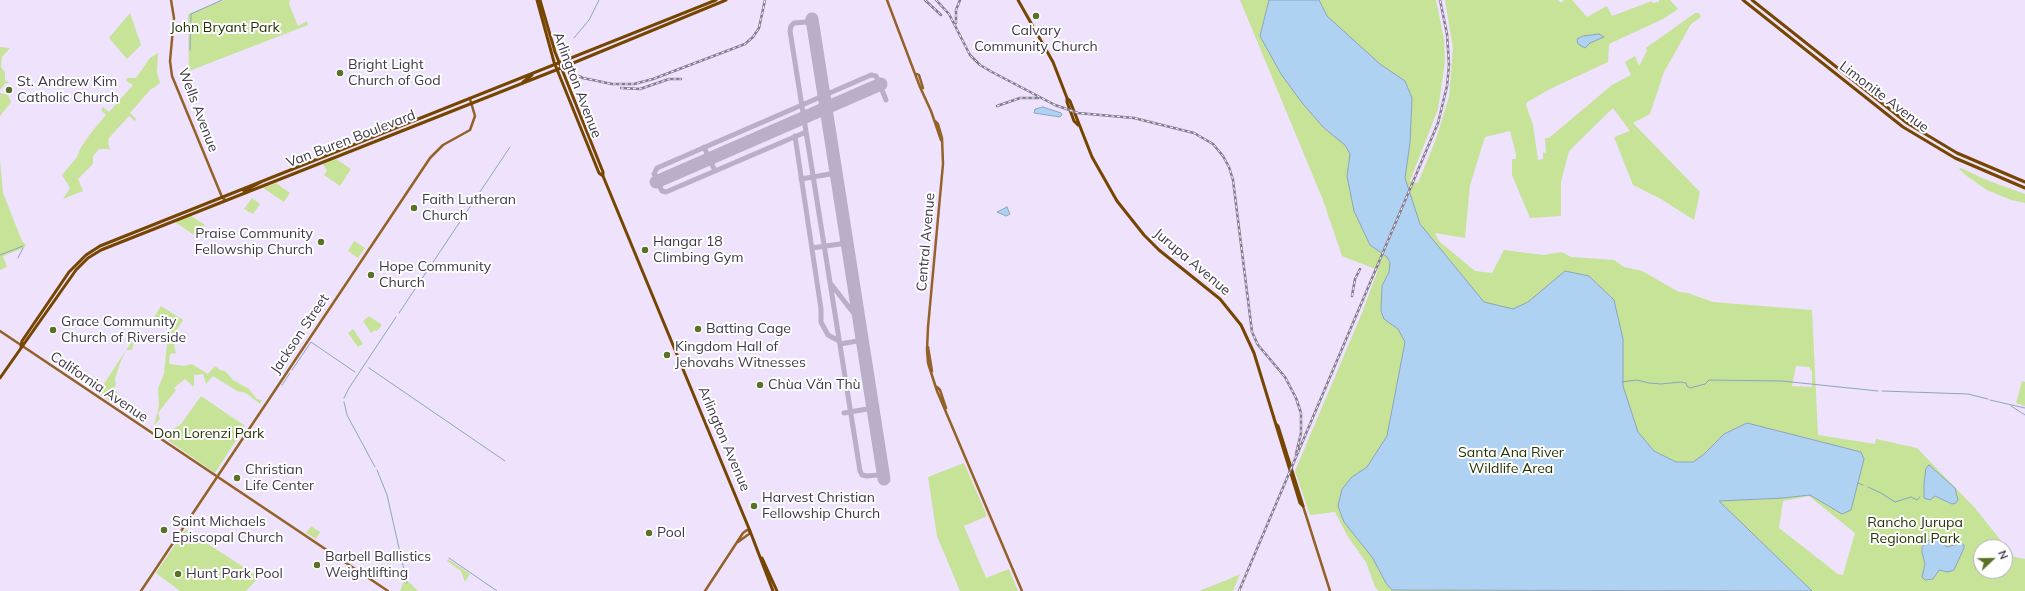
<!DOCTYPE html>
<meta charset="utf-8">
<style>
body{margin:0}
#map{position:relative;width:2025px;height:591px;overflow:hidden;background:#eee2fd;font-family:Mulish,sans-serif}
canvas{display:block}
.north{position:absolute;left:1973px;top:539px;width:40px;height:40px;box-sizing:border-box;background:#fff;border:1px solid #b2afb6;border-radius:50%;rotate:68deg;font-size:11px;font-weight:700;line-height:16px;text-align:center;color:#3f3749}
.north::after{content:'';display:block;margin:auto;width:14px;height:18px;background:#597326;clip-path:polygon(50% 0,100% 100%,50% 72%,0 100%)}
</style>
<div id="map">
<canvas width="2025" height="591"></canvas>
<div class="north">N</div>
</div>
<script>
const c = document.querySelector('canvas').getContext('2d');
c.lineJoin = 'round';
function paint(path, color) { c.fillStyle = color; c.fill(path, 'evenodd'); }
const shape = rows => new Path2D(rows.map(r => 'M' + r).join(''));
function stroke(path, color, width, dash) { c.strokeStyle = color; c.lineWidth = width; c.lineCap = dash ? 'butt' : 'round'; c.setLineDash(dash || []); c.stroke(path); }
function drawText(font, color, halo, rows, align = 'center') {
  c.font = font + ' Mulish,sans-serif'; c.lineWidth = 4; c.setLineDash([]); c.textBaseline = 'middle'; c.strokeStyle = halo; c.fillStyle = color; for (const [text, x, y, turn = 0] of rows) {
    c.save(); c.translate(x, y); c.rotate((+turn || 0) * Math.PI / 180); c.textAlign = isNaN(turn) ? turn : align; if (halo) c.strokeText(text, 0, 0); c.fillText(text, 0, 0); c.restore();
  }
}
paint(shape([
 [224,0,290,0,289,4,298,26,307,21,308,25,189,71,188,14],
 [1240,0,1436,0,1444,39,1445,62,1438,109,1410,181,1418,183,1436,139,1449,97,1453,48,1445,0,1558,0,1561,3,1564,0,1572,0,1587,17,1607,6,1612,16,1652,1,1653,3,1659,2,1659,0,1670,0,1678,9,1663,19,1609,44,1608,62,1552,88,1527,102,1526,105,1533,125,1538,160,1543,159,1543,152,1546,153,1545,138,1549,138,1612,85,1631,75,1625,62,1635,56,1639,66,1647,51,1646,48,1695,13,1699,13,1701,17,1691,24,1664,72,1650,114,1633,123,1700,192,1694,220,1661,199,1633,185,1614,137,1630,131,1613,108,1569,151,1561,182,1561,216,1530,218,1512,175,1512,159,1516,159,1516,154,1510,131,1485,137,1470,185,1465,238,1435,233,1439,241,1475,271,1492,273,1504,250,1543,255,1562,252,1571,257,1614,260,1624,267,1642,271,1679,292,1688,293,1713,302,1812,310,1818,435,1875,444,1876,439,1917,448,1975,508,2014,557,2025,559,2025,591,1379,591,1375,587,1366,562,1348,537,1335,512,1310,515,1295,471,1362,313,1378,270,1342,256,1323,200],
 [1796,366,1809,367,1812,372,1812,387,1792,386],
 [1809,496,1855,533,1843,575,1838,574,1779,528,1783,501],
 [1981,547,2005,547,2005,571,1981,571],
 [130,13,141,45,127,59,109,38],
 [0,47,10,48,2,57,1,67,5,72,5,81,10,82,5,84,0,90],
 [158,53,157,72,160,83,150,90,130,113,136,119,135,121,129,116,109,138,108,143,110,149,99,149,93,156,93,164,78,179,83,191,63,199,70,188,62,175,77,157,81,147,94,129,106,115,101,110,103,107,109,112,133,85,126,81,127,78,136,78,150,58],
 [0,93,8,95,11,102,0,116],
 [0,159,3,193,22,241,26,245,24,248,3,256,7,267,0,270],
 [336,159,351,169,340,186,324,175,327,171,323,164],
 [1961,168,1984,179,2025,194,2025,203,2011,200,1987,190,1968,177,1959,169],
 [276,183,290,193,284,202,263,188],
 [252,198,260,204,253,214,244,209],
 [191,216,205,225,197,237,175,222],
 [354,241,365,248,358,258,348,251],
 [161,306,183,320,174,334,178,339,174,345,176,353,170,354,169,364,185,366,192,364,208,374,215,366,220,370,225,371,233,380,249,389,257,399,262,400,260,404,246,393,237,391,213,376,206,384,203,374,194,375,194,387,185,379,174,388,176,390,158,413,160,419,154,425,159,406,158,389,164,373,168,335,171,325,169,321,153,319],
 [369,316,382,325,377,331,375,330,371,333,363,321],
 [353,329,363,344,358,347,348,333],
 [134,338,141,340,134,341,132,350,126,350,120,363,115,379,116,384,114,389,119,394,115,401,115,404,98,393],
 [2022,381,2025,382,2025,406,2016,403],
 [201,396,245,426,215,473,166,439,169,432,181,424],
 [964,463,987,516,964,526,986,578,1009,569,1018,591,960,591,937,536,928,477],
 [311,526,320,532,316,539,306,533],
 [186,529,197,537,259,577,246,591,180,591,156,573],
 [448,559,470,574,465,582,461,571,447,561],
 [1240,574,1233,591,1199,591,1229,579],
 [405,580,406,583,409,582,418,591,400,591,404,581]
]), '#c6e398');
const water = shape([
 [1269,0,1319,0,1327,16,1380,64,1405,81,1412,98,1410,143,1405,178,1420,224,1484,302,1513,309,1528,302,1565,271,1589,276,1614,300,1623,339,1623,386,1638,432,1654,451,1676,462,1693,462,1703,455,1724,434,1747,423,1861,452,1864,459,1851,510,1842,514,1810,495,1783,498,1719,501,1812,591,1392,590,1386,583,1372,557,1344,522,1338,506,1342,489,1352,477,1367,467,1387,436,1405,342,1398,329,1384,319,1381,311,1382,286,1389,272,1390,263,1387,257,1370,245,1354,211,1347,176,1350,154,1345,145,1324,128,1303,104,1281,74,1260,36,1269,0],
 [1599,34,1604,37,1590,43,1585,48,1578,44,1577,39,1583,36,1599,34],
 [1043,107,1061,113,1062,115,1060,117,1034,113,1035,109,1043,107],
 [1007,207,1010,214,1006,216,997,212,1007,207],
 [1929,465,1955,488,1958,500,1956,503,1952,504,1935,496,1930,500,1924,498,1924,483,1926,468,1929,465],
 [1931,538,1936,538,1947,547,1961,543,1964,545,1964,548,1954,570,1948,572,1939,570,1933,579,1925,580,1922,577,1925,564,1922,552,1922,547,1931,538]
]);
paint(water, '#afd2f2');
stroke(water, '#8da4bf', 1);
stroke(shape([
 [574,38,589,20,599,0],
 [190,50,191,14,222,0],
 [0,255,23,246],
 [18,258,23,248],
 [399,313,510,147],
 [369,368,505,461],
 [292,370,311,342,355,372],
 [1622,382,1637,380,1649,383,1661,384,1680,382,1686,383,1687,386,1690,388,1705,384,1709,380,1782,381,1878,391],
 [282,385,290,373],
 [1882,391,1968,394,1988,399],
 [344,398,349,388,396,317],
 [1990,400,2025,408],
 [344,402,347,415,375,467],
 [2011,406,2025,415],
 [377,470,387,495,407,583],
 [1858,483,1863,485],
 [1868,487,1881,493,1895,502,1911,497,1917,500,1920,497],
 [449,558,497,591]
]), '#8da4bf', 1);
stroke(shape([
 [813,25,806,22,794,23,791,26,790,31,860,471,862,475,867,476,878,475,883,469],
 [880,85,886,100],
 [806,132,666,192,662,191,660,187,663,179,657,178,654,174,657,168,871,75,876,76,880,85],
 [795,136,821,309,821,322,828,335,839,341],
 [704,147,715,171],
 [801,179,836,173],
 [812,248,847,243],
 [831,284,859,320],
 [840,344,863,340],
 [844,413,873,408]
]), '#baafc8', 5);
stroke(shape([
 [812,19,884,479],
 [656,182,881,84]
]), '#baafc8', 13);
stroke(shape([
 [171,0,174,18,170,61,172,76,222,197,225,200],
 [887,0,920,87,931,111,941,140],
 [917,74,919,75,923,88],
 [935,121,938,124,942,138,943,164,928,327,927,350,928,363,937,391,1022,591],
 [0,331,388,591],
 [928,347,932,371],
 [937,387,940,390,946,408],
 [1303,506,1330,591],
 [738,542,749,534,750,531],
 [141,591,430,158,443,145,470,130,475,116,470,99],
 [705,591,743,533,747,530,750,531]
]), '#946127', 2.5);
stroke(shape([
 [537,0,554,62,599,173,603,176],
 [540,0,555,52,603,172,603,176,750,531,773,591],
 [1018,0,1053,62,1067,98,1070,101,1092,157,1117,201,1144,235,1159,250,1220,299,1241,325,1254,353,1300,503,1303,506],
 [1743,0,1903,127,1955,158,2025,188],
 [1752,0,1907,123,1957,153,2025,182],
 [523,82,532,75],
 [1067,98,1067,102,1074,121,1078,125],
 [244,191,263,181],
 [21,347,22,341,69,272,86,255,100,246,716,0],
 [0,378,76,270,88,258,101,250,561,68,726,0],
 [1276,424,1278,426,1303,506],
 [762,558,777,591]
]), '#764500', 3);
const rail = shape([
 [925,0,941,15],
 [936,0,949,14,970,55,980,65,992,72,1055,105,1078,113,1134,118,1194,133,1213,144,1223,156,1229,167,1233,180,1252,332,1258,345,1285,377,1296,398,1301,413,1301,433,1296,454],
 [956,23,956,10,960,0],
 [567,71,583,78,612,84,634,84,653,79,745,44,753,37,759,28,765,0],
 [621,88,640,89,669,79,681,79],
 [997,106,1020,98,1038,98],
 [1352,296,1355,279,1360,269],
 [1239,591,1438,123,1447,86,1449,65,1447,34,1440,0]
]);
stroke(rail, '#867c92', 2.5);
stroke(rail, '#fff', 1, [3]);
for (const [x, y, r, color] of [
 [1036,16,4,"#597326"],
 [340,73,4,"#597326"],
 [9,90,4,"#597326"],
 [414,208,4,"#597326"],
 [321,242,4,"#597326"],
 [645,250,4,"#597326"],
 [371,275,4,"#597326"],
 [698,329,4,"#597326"],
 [53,330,4,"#597326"],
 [667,355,4,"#597326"],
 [760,385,4,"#597326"],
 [237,478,4,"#597326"],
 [754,506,4,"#597326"],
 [164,530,4,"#597326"],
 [649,533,4,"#597326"],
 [317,565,4,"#597326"],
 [178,574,4,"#597326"]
]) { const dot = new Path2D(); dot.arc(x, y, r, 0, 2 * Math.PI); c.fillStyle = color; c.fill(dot); stroke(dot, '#fff', 1.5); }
drawText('14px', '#243204', '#fff', [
 ["John Bryant Park",225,28],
 ["Don Lorenzi Park",209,434],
 ["Santa Ana River",1511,453],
 ["Wildlife Area",1511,469],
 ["Rancho Jurupa",1915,523],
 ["Regional Park",1915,539]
]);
drawText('14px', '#3f3749', '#fff', [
 ["Calvary",1036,31,"center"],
 ["Community Church",1036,47,"center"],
 ["Bright Light",348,65],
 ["Church of God",348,81],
 ["St. Andrew Kim",17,82],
 ["Catholic Church",17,98],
 ["Faith Lutheran",422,200],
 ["Church",422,216],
 ["Praise Community",313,234,"right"],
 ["Fellowship Church",313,250,"right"],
 ["Hangar 18",653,242],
 ["Climbing Gym",653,258],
 ["Hope Community",379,267],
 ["Church",379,283],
 ["Grace Community",61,322],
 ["Church of Riverside",61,338],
 ["Batting Cage",706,329],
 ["Kingdom Hall of",675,347],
 ["Jehovahs Witnesses",675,363],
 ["Chùa Văn Thù",768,385],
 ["Christian",245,470],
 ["Life Center",245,486],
 ["Harvest Christian",762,498],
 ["Fellowship Church",762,514],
 ["Saint Michaels",172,522],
 ["Episcopal Church",172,538],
 ["Pool",657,533],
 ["Barbell Ballistics",325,557],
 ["Weightlifting",325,573],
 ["Hunt Park Pool",186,574]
], 'left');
drawText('14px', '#3f3749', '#fff', [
 ["Arlington Avenue",577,85,69],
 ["Limonite Avenue",1884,97,37],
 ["Wells Avenue",198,110,69],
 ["Van Buren Boulevard",351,139,-21],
 ["Central Avenue",926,242,-85],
 ["Jurupa Avenue",1192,262,40],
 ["Jackson Street",300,334,-56],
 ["California Avenue",99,387,34],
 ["Arlington Avenue",724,439,67]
]);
</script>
